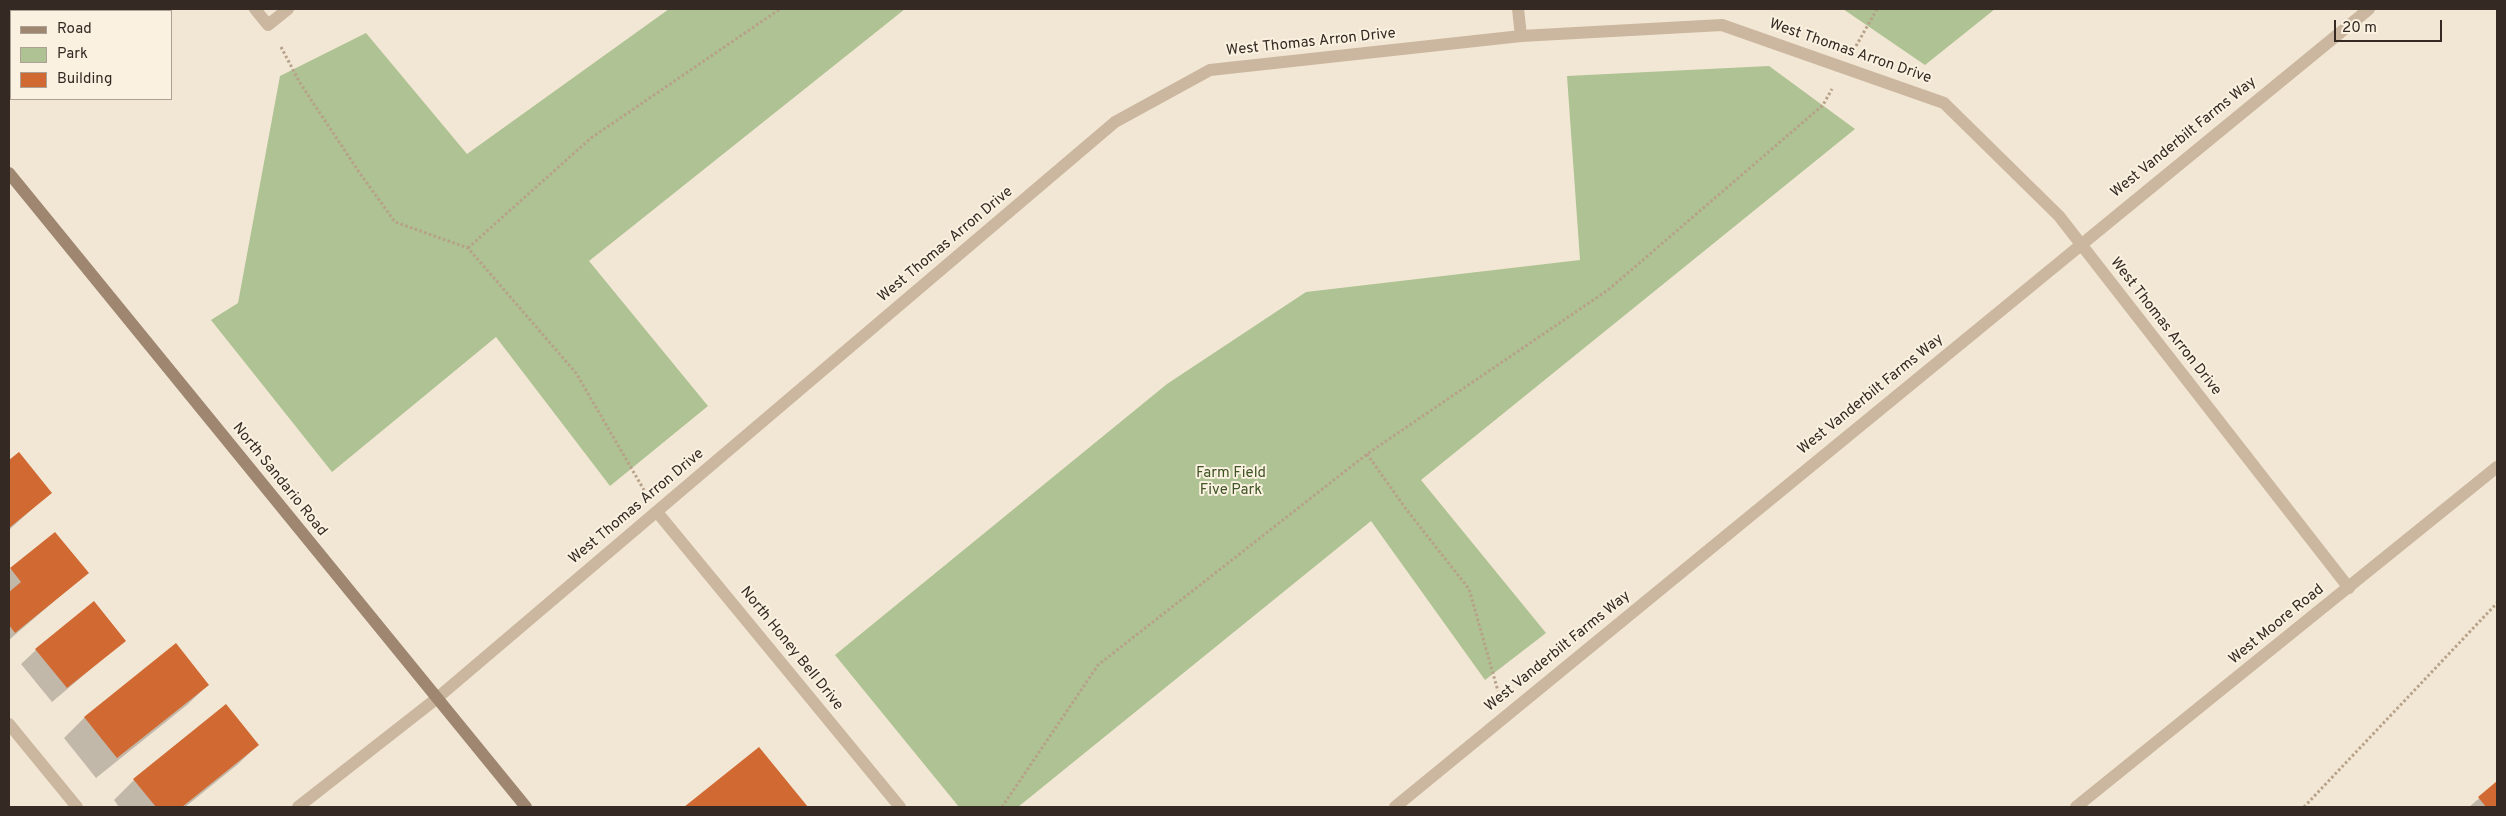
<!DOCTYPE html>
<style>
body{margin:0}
#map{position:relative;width:2506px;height:816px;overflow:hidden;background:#f2e7d4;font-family:Overpass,sans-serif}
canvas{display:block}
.frame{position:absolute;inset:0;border:10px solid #342a23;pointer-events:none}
.legend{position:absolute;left:10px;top:10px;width:162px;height:90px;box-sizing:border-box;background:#faf1e0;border:1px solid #aba194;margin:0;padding:6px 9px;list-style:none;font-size:15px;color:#342a23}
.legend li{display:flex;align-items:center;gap:10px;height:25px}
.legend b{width:25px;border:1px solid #aba194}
.scale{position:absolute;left:2334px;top:20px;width:108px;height:22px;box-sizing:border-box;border:2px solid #342a23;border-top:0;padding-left:6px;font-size:15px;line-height:18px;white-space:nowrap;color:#342a23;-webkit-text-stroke:4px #faf1e0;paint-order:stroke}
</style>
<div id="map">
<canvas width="2506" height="816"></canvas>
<div class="frame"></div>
<ul class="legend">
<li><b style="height:6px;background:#9e8671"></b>Road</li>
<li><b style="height:14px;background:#aec293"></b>Park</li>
<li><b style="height:14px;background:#d16933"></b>Building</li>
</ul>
<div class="scale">20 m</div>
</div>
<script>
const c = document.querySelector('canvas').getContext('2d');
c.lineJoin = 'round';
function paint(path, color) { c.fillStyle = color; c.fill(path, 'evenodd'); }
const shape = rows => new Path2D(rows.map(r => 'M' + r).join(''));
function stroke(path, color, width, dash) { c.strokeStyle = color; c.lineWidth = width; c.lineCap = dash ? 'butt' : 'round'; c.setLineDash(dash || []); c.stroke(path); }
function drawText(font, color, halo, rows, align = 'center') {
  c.font = font + ' Overpass,sans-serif'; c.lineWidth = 4; c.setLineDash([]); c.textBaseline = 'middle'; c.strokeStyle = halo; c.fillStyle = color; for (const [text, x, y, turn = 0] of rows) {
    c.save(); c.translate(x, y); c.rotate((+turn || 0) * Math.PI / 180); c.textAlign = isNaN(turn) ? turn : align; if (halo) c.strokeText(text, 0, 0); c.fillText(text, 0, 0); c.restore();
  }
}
paint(shape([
 [669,9,905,9,589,261,708,406,610,486,496,337,332,472,211,320,238,303,280,76,366,33,467,154],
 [1843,9,1995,9,1925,65],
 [1769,66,1855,129,1421,480,1546,633,1485,680,1371,521,1018,807,959,807,835,655,1167,384,1306,292,1580,260,1567,76]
]), '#aec293');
paint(shape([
 [18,453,50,493,9,530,9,461],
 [11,569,87,573,9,640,9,571],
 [124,641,52,702,21,664,36,650],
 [176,644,208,685,187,705,96,778,64,738,84,718],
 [258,745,237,765,185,807,119,807,114,800,134,780],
 [759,749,806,807,686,807],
 [2497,780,2497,807,2469,807,2497,783]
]), '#0003');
paint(shape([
 [19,452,52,493,9,528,9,460],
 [55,532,89,573,15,633,9,625,9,592,21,582,10,568],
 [94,601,126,641,67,688,35,649],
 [176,643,209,685,117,758,84,717],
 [226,704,259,745,182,807,156,807,133,779],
 [759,747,808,807,684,807],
 [2497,781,2497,807,2486,807,2478,797]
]), '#d16933');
stroke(shape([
 [1856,46,1877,9],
 [281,47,300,83,359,172,395,222,468,248,576,373,644,490],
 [468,248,591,138,780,9],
 [1367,454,1406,509,1469,589,1498,691],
 [1002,807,1098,665,1367,454,1608,290,1823,105,1832,89],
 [2304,807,2497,603]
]), '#b7a189', 3, [2.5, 2.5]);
stroke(shape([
 [255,9,268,25,288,9],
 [1518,9,1521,36],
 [657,512,900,807],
 [9,724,77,807],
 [298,807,436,699,1115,122,1210,70,1521,36,1722,25,1944,103,2059,216,2349,588],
 [1395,807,2369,9]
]), '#cbb79f', 12);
stroke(shape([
 [2076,807,2497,467]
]), '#cbb79f', 12);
stroke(shape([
 [9,173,526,807]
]), '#9e8671', 12);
drawText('15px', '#342a23', '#faf1e0', [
 ["West Thomas Arron Drive",1311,43,-6],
 ["West Thomas Arron Drive",1850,52,19],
 ["West Vanderbilt Farms Way",2184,138,-39],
 ["West Thomas Arron Drive",946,245,-40],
 ["West Thomas Arron Drive",2165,327,52],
 ["West Vanderbilt Farms Way",1871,395,-39],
 ["North Sandario Road",279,480,51],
 ["West Thomas Arron Drive",637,507,-40],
 ["West Moore Road",2277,625,-39],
 ["North Honey Bell Drive",791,649,51],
 ["West Vanderbilt Farms Way",1558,652,-39]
]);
drawText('15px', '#3e5425', '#faf1e0', [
 ["Farm Field",1231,474],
 ["Five Park",1231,491]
]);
</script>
